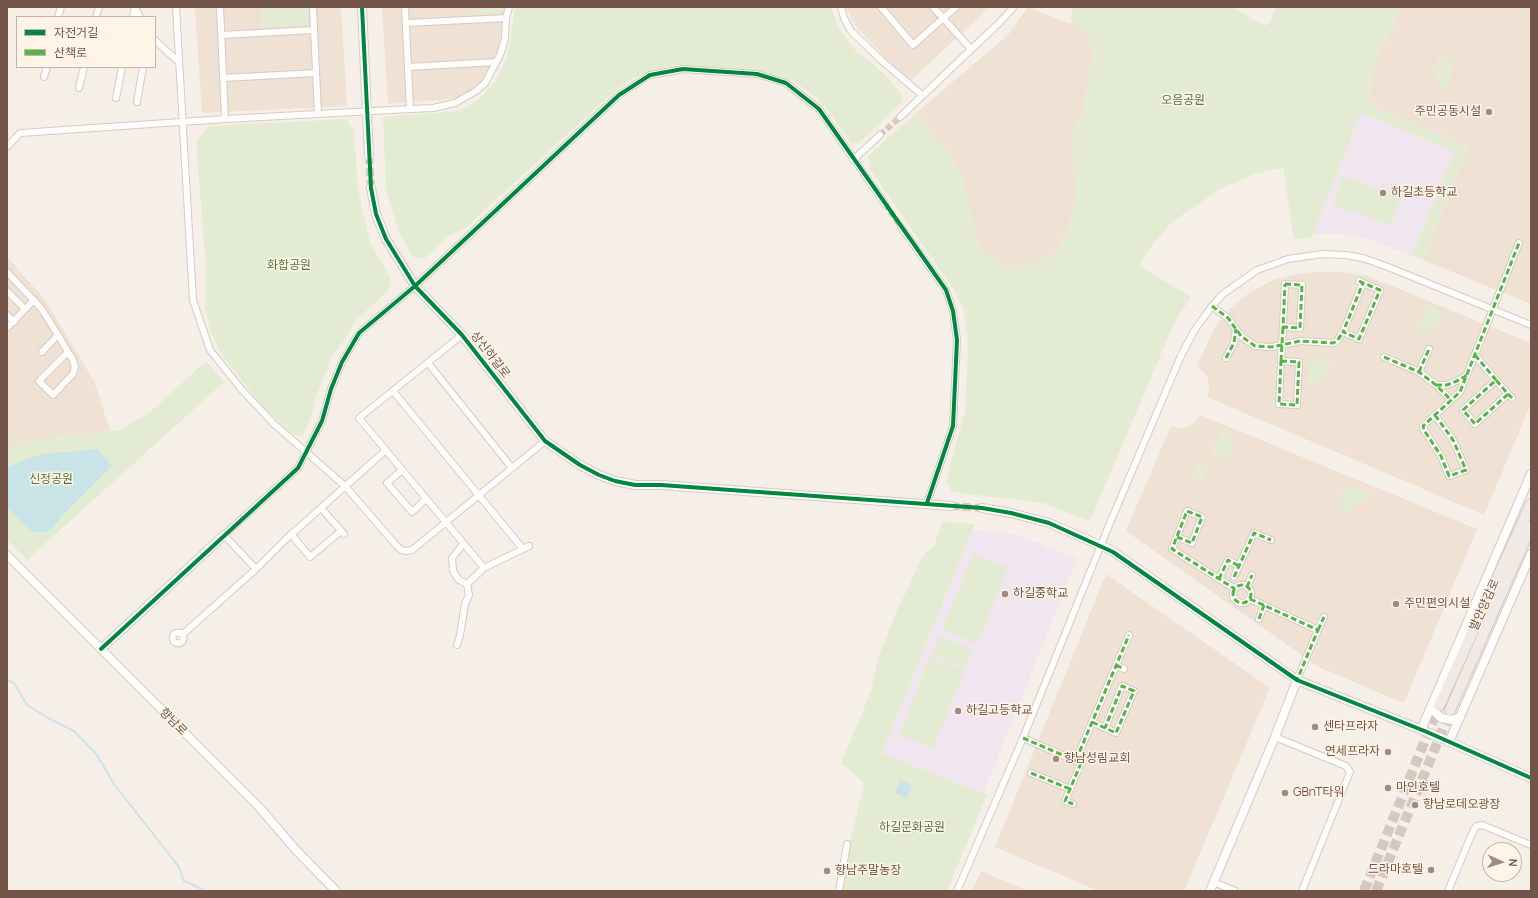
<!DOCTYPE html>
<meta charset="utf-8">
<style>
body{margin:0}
#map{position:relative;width:1538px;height:898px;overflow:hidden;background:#f6efe7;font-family:Manrope,"Noto Sans KR",sans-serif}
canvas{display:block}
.frame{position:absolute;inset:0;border:8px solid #725548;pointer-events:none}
.legend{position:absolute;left:16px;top:16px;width:140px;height:52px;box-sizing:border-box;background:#fff4e7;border:1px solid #c7b4a7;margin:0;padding:5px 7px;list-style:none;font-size:12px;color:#725548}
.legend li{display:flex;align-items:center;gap:8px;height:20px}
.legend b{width:20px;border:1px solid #c7b4a7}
.north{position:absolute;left:1482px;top:842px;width:40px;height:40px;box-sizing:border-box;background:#fff4e7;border:1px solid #c7b4a7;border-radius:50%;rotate:93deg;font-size:11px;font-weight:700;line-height:16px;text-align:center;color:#725548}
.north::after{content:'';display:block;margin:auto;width:14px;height:18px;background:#a08b80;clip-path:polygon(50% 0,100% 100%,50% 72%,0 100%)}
</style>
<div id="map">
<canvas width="1538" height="898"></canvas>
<div class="frame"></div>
<ul class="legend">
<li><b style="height:5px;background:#00873e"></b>자전거길</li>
<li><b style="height:5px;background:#59b447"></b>산책로</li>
</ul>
<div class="north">N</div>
</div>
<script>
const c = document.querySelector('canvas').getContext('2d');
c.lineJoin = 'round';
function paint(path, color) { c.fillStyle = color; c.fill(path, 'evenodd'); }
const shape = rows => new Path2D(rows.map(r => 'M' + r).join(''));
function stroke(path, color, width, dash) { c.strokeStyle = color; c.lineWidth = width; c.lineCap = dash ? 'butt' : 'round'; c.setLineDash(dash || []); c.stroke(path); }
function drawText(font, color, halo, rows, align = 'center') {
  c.font = font + ' Manrope,"Noto Sans KR",sans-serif'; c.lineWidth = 3; c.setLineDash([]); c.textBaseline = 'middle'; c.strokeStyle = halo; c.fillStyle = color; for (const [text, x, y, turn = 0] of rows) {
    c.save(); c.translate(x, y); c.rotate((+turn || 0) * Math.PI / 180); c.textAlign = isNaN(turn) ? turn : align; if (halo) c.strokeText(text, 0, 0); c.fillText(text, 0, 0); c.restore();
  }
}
paint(shape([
 [195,7,341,7,347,106,202,113],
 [382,7,506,7,498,50,488,75,477,87,461,98,388,104],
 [845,7,990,7,909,82,858,29],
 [1028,7,1071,24,1079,25,1094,48,1084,107,1072,135,1076,189,1075,203,1069,226,1059,248,1041,261,1021,268,1002,263,988,256,978,244,960,170,916,113,1008,35],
 [1406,7,1531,7,1531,304,1423,260,1468,147,1367,104,1372,77,1380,50,1397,16],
 [7,257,46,301,95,383,110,431,25,441,7,448],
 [1312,272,1339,272,1365,275,1531,343,1531,404,1484,515,1207,397,1209,388,1208,379,1204,372,1197,366,1214,329,1228,310,1249,293,1273,280,1293,275],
 [1200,415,1477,529,1404,703,1320,668,1126,531,1171,426,1179,428,1188,427,1195,422],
 [1106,574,1270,688,1184,891,1099,891,995,847],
 [981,871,1028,891,972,891]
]), '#efe1d4');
paint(shape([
 [1361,113,1454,152,1412,256,1377,242,1355,236,1339,234,1313,235],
 [973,530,999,532,1023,537,1077,559,983,794,882,753]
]), '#f1e6f0');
paint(shape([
 [261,7,308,7,309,22,305,25,261,27],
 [469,7,503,7,499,13,469,14],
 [515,7,831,7,838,26,847,40,856,51,874,65,889,79,902,95,903,101,859,143,851,143,830,113,815,96,793,81,761,71,676,65,649,72,631,79,607,98,465,228,448,236,425,258,415,258,410,252,399,232,386,189,383,117,450,112,464,109,480,98,497,79,506,60,510,43],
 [1073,7,1233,7,1264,26,1270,23,1276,7,1406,7,1397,16,1380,50,1372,77,1367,104,1468,147,1423,260,1412,256,1454,152,1361,113,1312,237,1294,239,1283,168,1255,174,1220,189,1172,222,1150,248,1139,265,1191,297,1175,321,1090,521,1043,503,952,492,946,482,965,411,968,350,967,330,963,308,954,290,870,169,868,156,916,113,960,170,978,244,988,256,1002,263,1021,268,1041,261,1059,248,1069,226,1075,203,1076,189,1072,135,1084,107,1094,48,1079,25,1071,24],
 [1439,56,1453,61,1450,83,1446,90,1438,84,1434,74,1433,69],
 [346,119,354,131,358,190,370,242,390,278,389,290,356,320,346,338,332,357,317,394,310,419,303,435,293,435,264,407,231,367,222,355,211,333,205,307,205,258,196,141,210,126],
 [1343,176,1401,197,1391,226,1333,204],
 [1426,305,1444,313,1438,326,1431,323,1427,334,1415,329],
 [1310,356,1330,364,1322,382,1311,389,1308,387],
 [206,361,224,382,27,560,7,540,7,448,25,441,119,430,149,413],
 [1221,431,1236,438,1226,461,1211,454],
 [1198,464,1207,467,1201,484,1191,480],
 [1346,485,1372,495,1345,513,1339,505,1339,502,1343,501,1345,497,1343,491],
 [942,522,975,524,882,753,987,795,947,891,842,891,850,842,864,783,841,763,863,711,872,688,878,659,897,610,910,584,922,556,934,546],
 [973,554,1008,568,977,644,942,629],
 [940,636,972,649,965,668,933,655],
 [930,656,965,670,933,749,899,735]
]), '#e3ecd2');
paint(shape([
 [97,449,112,466,62,516,52,529,47,532,42,533,33,531,29,529,7,507,7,467,41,454],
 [900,780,912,785,907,798,895,793]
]), '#c9e4e6');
stroke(shape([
 [7,680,14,683,27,705,48,718,74,731,97,755,114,784,179,867,184,881,202,889,203,891]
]), '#c9e4e6', 2);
stroke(shape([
 [880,135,900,117],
 [885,204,901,227]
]), '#d5c8bf', 6, [6, 3]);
stroke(shape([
 [369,156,371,188],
 [951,506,982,508]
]), '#d5c8bf', 8, [8, 4]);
stroke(shape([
 [1364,891,1439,706],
 [1376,891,1450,712]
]), '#d5c8bf', 10, [10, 5]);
const minor = shape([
 [135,7,140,17],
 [176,7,193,300,210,350,242,390,274,424,345,486,396,545,401,550,406,551,412,550,545,441],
 [220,7,225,119,410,109],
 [313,7,318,114],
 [405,7,410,109,433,108,455,103,476,91,485,83,500,55,505,39,506,18,509,7],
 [841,7,844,18,851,31,882,61,922,95],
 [881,7,913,45,956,7],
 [933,7,971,49],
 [58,17,61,7],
 [96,17,99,7],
 [133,17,135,7],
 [406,23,506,18],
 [221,35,314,30],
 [155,40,161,46,179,62],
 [408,67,496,62],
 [44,77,47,67],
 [223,78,316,73],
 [79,88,84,67],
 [116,98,122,67],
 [137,102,143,67],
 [900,117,998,24,1014,7],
 [7,147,20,133,225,119],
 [853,160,880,135],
 [901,227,946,290,953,311,957,340,953,426,927,503],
 [7,272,41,308,58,335,68,352,72,358,75,367,73,374,53,395,39,381,68,352],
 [1359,281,1363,283,1380,290,1359,339,1343,332,1363,283],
 [1285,284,1302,285,1300,328,1283,327,1285,284],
 [7,291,25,309],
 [1212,306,1228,318,1241,336,1255,346,1272,347,1300,341,1333,343,1337,341,1343,332],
 [7,315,14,322],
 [7,328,34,300],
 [462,335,359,418,484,568,523,549],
 [42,352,58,335],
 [1475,355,1496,380],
 [1384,357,1419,372,1436,385,1451,400],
 [1226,358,1234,343,1236,329],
 [1281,361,1299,362,1297,405,1279,404,1281,361],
 [1281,361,1283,327],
 [428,363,512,468],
 [1419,372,1429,349],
 [1436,385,1447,385,1459,380,1467,375],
 [393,391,523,549,529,546],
 [1508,394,1475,424,1463,410,1496,380,1508,394,1512,398],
 [1435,415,1453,440,1466,470,1449,476,1441,456,1424,430,1423,426,1460,392,1519,243],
 [402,470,387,483,412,512,426,499],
 [321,508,344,534],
 [291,534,310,557,341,531],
 [1177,537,1192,543,1202,517,1187,511,1172,549,1235,589],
 [463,544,452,558,453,571,459,580,467,584,484,568],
 [256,569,224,535,298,468,322,421,331,389,342,362,359,333,415,286,619,95,650,75,683,69,757,74,786,83,819,109,885,204],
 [1234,577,1254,533,1271,540],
 [1219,579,1228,560,1239,566],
 '1233 594a9 9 0 1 1 18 0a9 9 0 1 1-18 0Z',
 [1247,587,1252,575],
 [1250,599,1318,630,1297,680],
 [1259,619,1264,605],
 [1318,630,1324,617],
 '172.5 638a5.5 5.5 0 1 1 11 0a5.5 5.5 0 1 1-11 0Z',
 [182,635,256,569,285,540,386,450],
 [457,645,460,635,465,604,469,595,467,584],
 [1116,665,1124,669],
 [1092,722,1116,733,1134,691,1122,686,1105,728],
 [1275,737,1346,766,1350,772,1302,891],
 [1023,738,1081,763,1065,801,1073,804],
 [1076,760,1129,635],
 [1031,773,1070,789],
 [1214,882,1235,891],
 [839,891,847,844],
 [957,891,1023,738,1107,530,1180,358,1194,331,1212,306,1223,294,1257,270,1288,259,1322,254,1346,255,1363,258,1388,267,1531,325],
 [1448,891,1474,829,1477,826,1482,825,1531,845]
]);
const tertiary = shape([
 [362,7,369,156],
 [371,188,376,214,386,239,415,286,462,335,545,441,580,465,599,475,615,481,635,485,661,485,951,506],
 [982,508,1011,513,1049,523,1111,550,1297,680,1427,732,1531,778],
 [7,555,260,808,295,849,336,891],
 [101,649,224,535],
 [1432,704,1434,711,1441,718,1452,720,1460,717],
 [1421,730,1531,474],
 [1449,742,1531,554],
 [1210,891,1275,737,1297,680]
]);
const trunk = shape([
 [1439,706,1531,504],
 [1450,710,1531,526]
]);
stroke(minor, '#d4cbc5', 8);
stroke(tertiary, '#d4cbc5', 10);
stroke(trunk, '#d5cac4', 12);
stroke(minor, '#fefdfb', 6);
stroke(tertiary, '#fefdfb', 8);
stroke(trunk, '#f1e9e4', 10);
stroke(shape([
 [1359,281,1363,283,1380,290,1359,339,1343,332,1363,283],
 [1285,284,1302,285,1300,328,1283,327,1285,284],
 [1212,306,1228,318,1241,336,1255,346,1272,347,1300,341,1333,343,1337,341,1343,332],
 [1475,355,1496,380],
 [1384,357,1419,372,1436,385,1451,400],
 [1226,358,1234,343,1236,329],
 [1281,361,1299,362,1297,405,1279,404,1281,361],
 [1281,361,1283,327],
 [1419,372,1429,349],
 [1436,385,1447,385,1459,380,1467,375],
 [1508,394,1475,424,1463,410,1496,380,1508,394,1512,398],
 [1435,415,1453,440,1466,470,1449,476,1441,456,1424,430,1423,426,1460,392,1519,243],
 [1177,537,1192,543,1202,517,1187,511,1172,549,1235,589],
 [1234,577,1254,533,1271,540],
 [1219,579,1228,560,1239,566],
 '1233 594a9 9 0 1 1 18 0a9 9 0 1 1-18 0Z',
 [1247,587,1252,575],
 [1250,599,1318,630,1297,680],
 [1259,619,1264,605],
 [1318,630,1324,617],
 [1116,665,1124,669],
 [1092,722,1116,733,1134,691,1122,686,1105,728],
 [1023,738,1081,763,1065,801,1073,804],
 [1076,760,1129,635],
 [1031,773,1070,789]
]), '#59b447', 3, [6, 3]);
stroke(shape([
 [362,7,371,188,376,214,386,239,415,286,462,335,545,441,580,465,599,475,615,481,635,485,661,485,982,508,1011,513,1049,523,1113,552,1297,680,1427,732,1531,778],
 [101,649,298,468,322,421,331,389,342,362,359,333,415,286,619,95,650,75,683,69,757,74,786,83,819,109,946,290,953,311,957,340,953,426,927,503]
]), '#00873e', 4);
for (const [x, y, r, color] of [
 [1489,112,4,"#a08b80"],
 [1383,193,4,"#a08b80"],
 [1005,594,4,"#a08b80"],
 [1396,604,4,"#a08b80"],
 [958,711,4,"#a08b80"],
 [1315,727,4,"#a08b80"],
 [1388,752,4,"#a08b80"],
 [1056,759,4,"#a08b80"],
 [1388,788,4,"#a08b80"],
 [1285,793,4,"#a08b80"],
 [1415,805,4,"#a08b80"],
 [1431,870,4,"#a08b80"],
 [827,871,4,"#a08b80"]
]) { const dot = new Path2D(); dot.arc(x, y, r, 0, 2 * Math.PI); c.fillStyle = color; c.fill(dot); stroke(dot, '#fff4e7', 1.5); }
drawText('12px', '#547841', '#fff4e7', [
 ["오음공원",1183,101],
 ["화합공원",289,266],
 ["신정공원",51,480],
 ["하길문화공원",912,828]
]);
drawText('12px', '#725548', '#fff4e7', [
 ["주민공동시설",1481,112,"right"],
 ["하길초등학교",1391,193],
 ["하길중학교",1013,594],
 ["주민편의시설",1404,604],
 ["하길고등학교",966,711],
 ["센타프라자",1323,727],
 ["연세프라자",1380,752,"right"],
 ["향남성림교회",1064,759],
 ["마인호텔",1396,788],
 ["GBnT타워",1293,793],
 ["향남로데오광장",1423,805],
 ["드라마호텔",1423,870,"right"],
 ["향남주말농장",835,871]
], 'left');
drawText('12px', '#725548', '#fff4e7', [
 ["상신하길로",490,355,52],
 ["발안양감로",1485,605,-66],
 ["향남로",173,722,45]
]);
</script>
